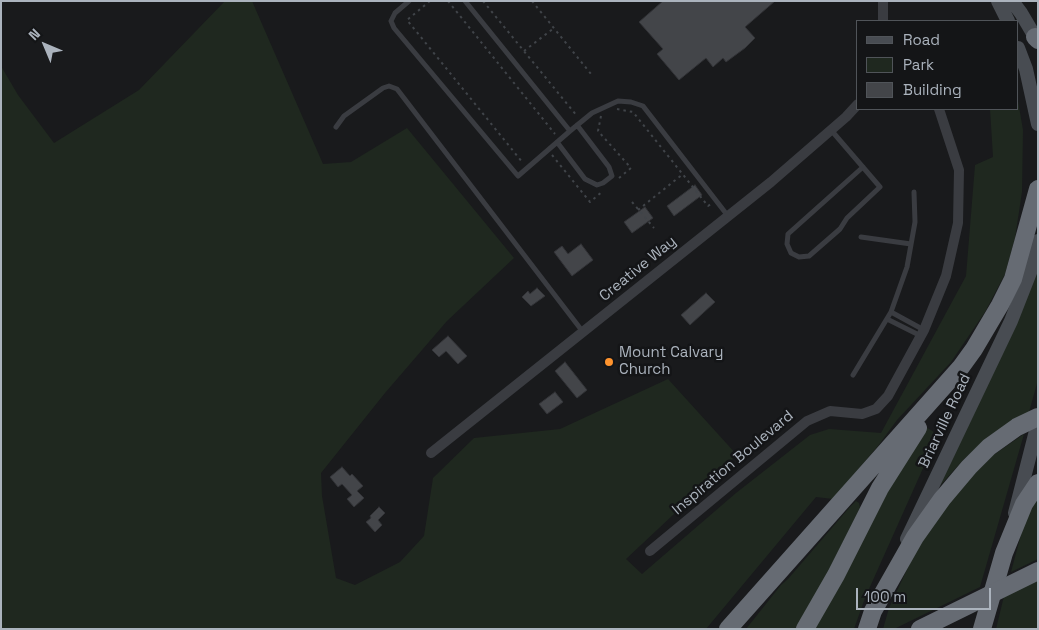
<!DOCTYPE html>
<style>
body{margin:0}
#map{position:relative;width:1039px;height:630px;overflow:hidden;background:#191a1c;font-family:"Space Grotesk",sans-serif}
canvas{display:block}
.frame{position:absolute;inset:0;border:2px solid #abb3bd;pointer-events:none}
.legend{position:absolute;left:856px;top:20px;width:162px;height:90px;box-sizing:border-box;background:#141517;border:1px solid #505459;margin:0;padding:6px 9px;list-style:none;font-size:15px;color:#abb3bd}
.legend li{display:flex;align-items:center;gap:10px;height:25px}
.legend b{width:25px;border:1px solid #505459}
.north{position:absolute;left:20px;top:20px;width:50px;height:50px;-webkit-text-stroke:4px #141517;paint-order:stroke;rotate:315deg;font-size:14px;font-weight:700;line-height:20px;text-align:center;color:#abb3bd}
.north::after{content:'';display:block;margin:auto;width:18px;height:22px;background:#abb3bd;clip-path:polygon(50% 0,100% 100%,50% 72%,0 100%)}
.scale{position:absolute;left:856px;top:588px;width:135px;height:22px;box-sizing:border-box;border:2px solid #abb3bd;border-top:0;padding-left:6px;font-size:15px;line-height:18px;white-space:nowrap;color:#abb3bd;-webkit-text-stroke:4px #141517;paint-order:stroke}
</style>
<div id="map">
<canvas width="1039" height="630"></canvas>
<div class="frame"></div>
<ul class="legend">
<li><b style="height:6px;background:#484c52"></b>Road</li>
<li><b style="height:14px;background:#1f281f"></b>Park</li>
<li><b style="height:14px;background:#434549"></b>Building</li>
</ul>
<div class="north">N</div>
<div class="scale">100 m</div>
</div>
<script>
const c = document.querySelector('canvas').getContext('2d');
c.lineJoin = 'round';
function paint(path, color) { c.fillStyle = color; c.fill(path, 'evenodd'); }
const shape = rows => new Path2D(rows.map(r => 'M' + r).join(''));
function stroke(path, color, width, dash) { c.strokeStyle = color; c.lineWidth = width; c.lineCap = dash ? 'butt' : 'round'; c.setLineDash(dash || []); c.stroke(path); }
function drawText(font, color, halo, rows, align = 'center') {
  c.font = font + ' "Space Grotesk",sans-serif'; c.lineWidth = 5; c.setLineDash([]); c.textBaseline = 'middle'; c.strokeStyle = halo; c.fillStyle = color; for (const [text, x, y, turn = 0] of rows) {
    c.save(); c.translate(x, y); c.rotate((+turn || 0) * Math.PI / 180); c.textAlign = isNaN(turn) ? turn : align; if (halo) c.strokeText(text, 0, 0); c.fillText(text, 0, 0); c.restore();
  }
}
paint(shape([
 [225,1,252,1,323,164,351,162,407,128,514,258,447,321,385,393,321,473,322,496,336,578,355,585,400,562,424,536,433,478,474,438,560,429,668,379,737,455,626,559,642,574,736,493,810,435,829,429,881,433,966,276,975,165,993,157,990,109,1018,109,1018,101,1023,130,1022,192,1015,238,1005,274,985,312,951,362,897,420,878,446,833,499,816,497,706,629,1,629,1,66,18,95,54,143,139,90],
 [1038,254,1038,380,1029,412,989,436,964,459,938,488],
 [926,427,937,434,937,437,865,598,854,629,812,629,883,493],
 [1024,434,980,587,894,629,883,629,889,608,910,563,923,539,951,497,989,458],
 [1038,492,1038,559,1011,572,1027,512],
 [856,501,859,503,860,508,820,589,797,629,746,629,781,585,788,579,849,508],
 [1038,580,1038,629,996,629,1004,596]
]), '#1f281f');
const building = shape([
 [663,1,775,1,745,27,755,38,745,48,726,62,723,58,713,67,706,58,679,80,657,54,663,49,639,22,663,1],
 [695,185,702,195,674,216,667,206,695,185],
 [645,207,653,218,632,233,624,222,645,207],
 [581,244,593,260,572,276,554,252,562,246,568,254,581,244],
 [537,288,545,296,531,306,522,297,528,291,530,294,537,288],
 [706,293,715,302,690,325,681,315,706,293],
 [448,336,467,356,458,364,446,351,439,357,432,350,448,336],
 [565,362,587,390,577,398,555,371,565,362],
 [555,392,563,402,547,414,539,404,555,392],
 [342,467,350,476,352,474,363,486,357,491,364,498,354,507,347,499,352,495,342,484,338,487,330,477,342,467],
 [379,507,385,513,378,520,382,525,375,532,366,522,371,518,370,516,379,507]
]);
paint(building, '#434549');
stroke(building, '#333438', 1);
stroke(shape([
 [430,1,407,20,523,163],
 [448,1,555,134],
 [483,1,577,116],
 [532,1,591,74],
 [524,51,554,28],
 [617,109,633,112,708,206,711,204],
 [601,116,598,131,631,168,619,178],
 [552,155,590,202,603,191],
 [632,202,654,228],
 [638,210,683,174]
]), '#404449', 2, [2.5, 4]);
stroke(shape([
 [409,1,395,13,391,21,394,28,518,176,570,131],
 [465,1,570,131,592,113,618,101,631,102,643,106,728,216],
 [336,127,344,116,383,88,389,86,397,89,583,332],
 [831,130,880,187,847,218,840,229,809,256,799,257,791,253,787,244,788,234,863,167],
 [557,142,585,179,597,185,603,183,612,176,609,167,577,125],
 [861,237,911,244],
 [891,312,924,330],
 [887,319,921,336],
 [853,375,891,312,907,267,915,222,914,192]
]), '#3a3c41', 5);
stroke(shape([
 [883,21,883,1],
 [431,453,771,182,846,117,858,104],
 [650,551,807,421,830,411,862,414,876,409,888,396,924,330,946,276,958,223,959,170,939,109]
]), '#3a3c41', 10);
stroke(shape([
 [998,1,1008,21],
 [1012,1,1021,13,1038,42],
 [1018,48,1026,69,1038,124],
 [1015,513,1038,423],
 [907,539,1011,321,1031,270,1038,241]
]), '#484c52', 14);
stroke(shape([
 [1035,37,1038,40],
 [728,629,961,367,974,349,1000,305,1013,279,1038,189],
 [805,629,836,575,880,488,918,428],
 [867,629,873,611,915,537,942,499,969,467,989,447,1017,427,1038,417],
 [982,629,1004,553,1024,504,1038,483]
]), '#666b73', 18);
stroke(shape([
 [920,629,1038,571]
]), '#666b73', 18);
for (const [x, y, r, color] of [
 [609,362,5,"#ff942e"]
]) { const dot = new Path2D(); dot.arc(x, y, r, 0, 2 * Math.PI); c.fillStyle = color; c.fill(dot); stroke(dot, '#141517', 2); }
drawText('15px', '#abb3bd', '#141517', [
 ["Creative Way",638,269,-39],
 ["Briarville Road",945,421,-65],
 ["Inspiration Boulevard",733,463,-40]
]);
drawText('15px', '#abb3bd', '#141517', [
 ["Mount Calvary",619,353],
 ["Church",619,370]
], 'left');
</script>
